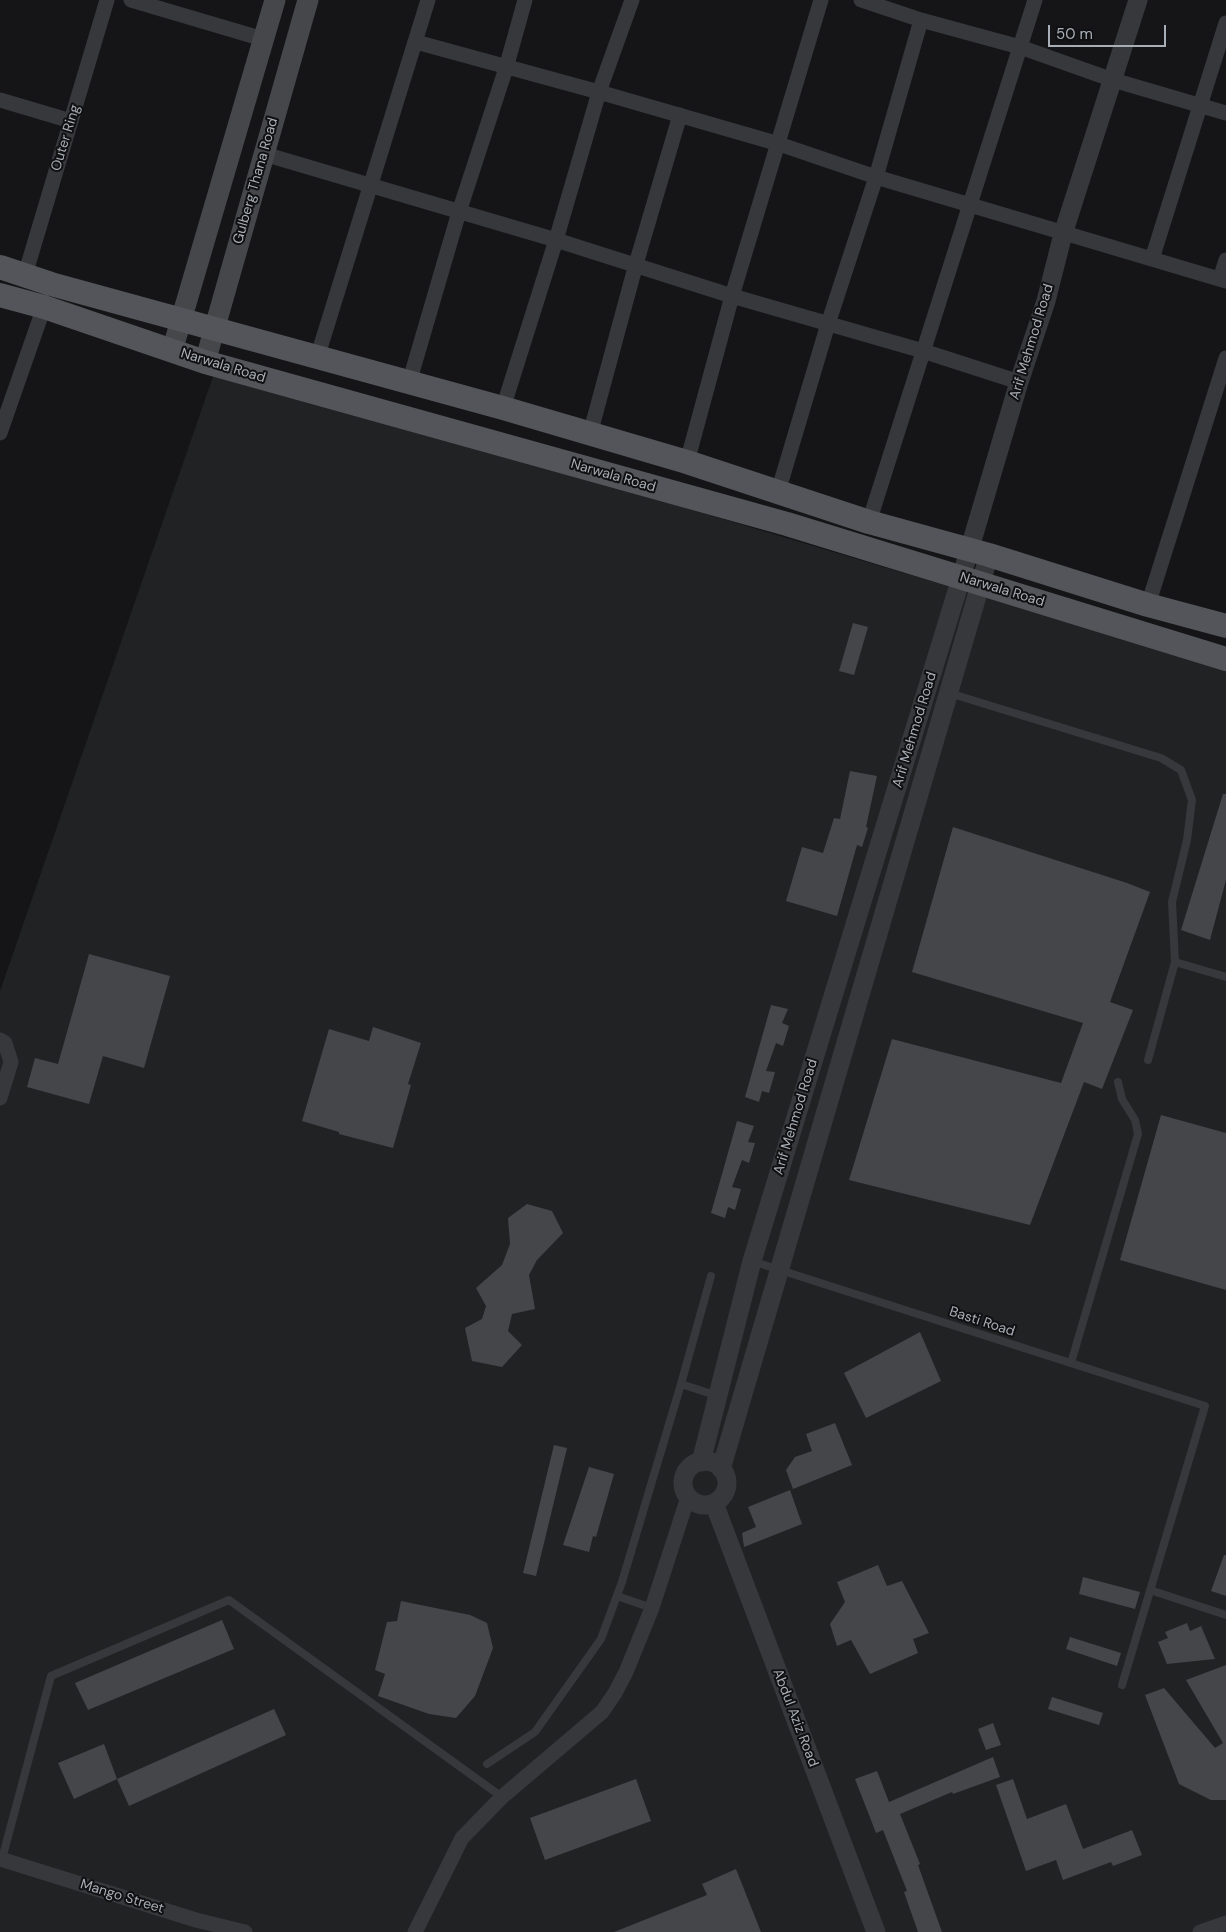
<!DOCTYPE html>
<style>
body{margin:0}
#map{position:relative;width:1226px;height:1932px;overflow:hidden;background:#151517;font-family:"DM Sans",sans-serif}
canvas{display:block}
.scale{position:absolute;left:1048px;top:25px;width:118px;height:22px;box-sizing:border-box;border:2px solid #a8aeb6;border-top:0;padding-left:6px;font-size:15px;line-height:18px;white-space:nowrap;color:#a8aeb6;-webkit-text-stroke:4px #101012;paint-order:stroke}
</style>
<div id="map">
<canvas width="1226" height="1932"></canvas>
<div class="scale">50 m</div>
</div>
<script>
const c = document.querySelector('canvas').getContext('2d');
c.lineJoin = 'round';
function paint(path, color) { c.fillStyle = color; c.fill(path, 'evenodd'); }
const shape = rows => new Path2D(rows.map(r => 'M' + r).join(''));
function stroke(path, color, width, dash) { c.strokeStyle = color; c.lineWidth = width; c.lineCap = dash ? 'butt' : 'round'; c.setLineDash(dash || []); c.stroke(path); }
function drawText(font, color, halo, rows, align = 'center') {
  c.font = font + ' "DM Sans",sans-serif'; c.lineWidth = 4; c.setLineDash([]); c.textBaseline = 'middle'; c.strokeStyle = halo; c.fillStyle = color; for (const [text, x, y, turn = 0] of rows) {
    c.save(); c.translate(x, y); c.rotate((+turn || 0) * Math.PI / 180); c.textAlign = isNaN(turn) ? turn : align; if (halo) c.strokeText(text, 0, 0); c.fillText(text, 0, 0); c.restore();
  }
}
paint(shape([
 [216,368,1226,669,1226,1932,0,1932,0,991]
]), '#212224');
paint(shape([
 [853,623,868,627,854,675,839,671],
 [850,771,877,776,866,827,868,828,862,847,857,845,837,916,786,901,802,847,823,853,834,818,840,819],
 [1223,794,1226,794,1226,880,1210,940,1181,930],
 [953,827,1127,883,1150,892,1110,1002,1133,1010,1102,1089,1084,1082,1030,1225,849,1180,892,1039,1061,1083,1083,1023,912,972],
 [89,954,170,976,144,1068,103,1056,89,1104,27,1087,35,1058,58,1064],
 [771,1005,788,1009,782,1023,789,1026,783,1046,776,1043,766,1071,775,1072,769,1093,762,1091,759,1102,745,1097],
 [373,1027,421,1043,408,1084,411,1085,393,1148,339,1134,339,1132,302,1121,329,1029,369,1041],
 [1161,1115,1226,1133,1226,1290,1120,1260],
 [737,1121,754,1126,748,1142,755,1143,749,1163,742,1160,732,1187,741,1189,735,1210,728,1207,725,1218,711,1213],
 [527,1204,552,1211,563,1233,537,1260,529,1275,535,1309,512,1314,508,1331,522,1345,502,1367,472,1361,465,1328,482,1319,486,1306,476,1288,502,1265,510,1244,508,1218],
 [920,1332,941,1381,866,1418,844,1373],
 [835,1423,852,1465,793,1489,786,1470,795,1457,812,1451,806,1434],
 [554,1445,567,1448,536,1576,523,1573],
 [589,1467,614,1474,596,1537,593,1536,589,1552,563,1545],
 [790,1490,802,1524,744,1547,742,1533,756,1527,748,1507],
 [1224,1555,1226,1555,1226,1596,1211,1591],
 [878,1565,887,1586,902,1581,929,1633,913,1639,918,1653,870,1674,851,1640,837,1646,830,1624,845,1602,837,1582],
 [1083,1577,1140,1592,1135,1609,1079,1594],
 [401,1601,470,1615,487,1623,493,1648,475,1696,456,1718,429,1714,378,1696,385,1674,375,1670,387,1622,397,1621],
 [222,1620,234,1649,88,1710,75,1683],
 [1187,1623,1190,1631,1201,1626,1215,1659,1167,1664,1158,1642,1168,1638,1165,1632],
 [1070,1637,1121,1653,1117,1666,1066,1649],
 [1226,1665,1226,1800,1211,1800,1179,1784,1145,1695,1164,1688,1215,1748,1223,1743,1186,1680],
 [1052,1697,1103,1713,1099,1725,1048,1709],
 [274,1709,286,1735,129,1806,117,1779],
 [993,1723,1001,1745,986,1750,978,1729],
 [104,1744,117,1779,74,1799,58,1763],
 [993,1757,1000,1777,953,1794,952,1792,900,1814,920,1864,918,1865,942,1932,918,1932,904,1892,907,1891,883,1830,876,1833,855,1779,877,1771,889,1802],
 [636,1779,651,1821,545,1860,530,1818],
 [1013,1779,1027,1819,1066,1804,1083,1849,1132,1830,1142,1855,1113,1866,1111,1862,1063,1880,1056,1860,1026,1871,996,1785],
 [736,1869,761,1932,614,1932,707,1895,702,1884]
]), '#44464a');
stroke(shape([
 [949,693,1161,758,1181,770,1192,800,1187,840,1172,902,1175,962,1148,1060],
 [1175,962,1226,977],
 [752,1261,1205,1406,1122,1685],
 [1071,1363,1138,1134,1135,1120,1122,1099,1118,1082],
 [681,1384,718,1396],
 [1150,1590,1226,1615],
 [617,1596,652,1608],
 [487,1764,535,1732,601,1639,622,1582,681,1384,711,1276],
 [2,1859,51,1676,229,1600,502,1797]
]), '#36383b', 8);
stroke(shape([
 [131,0,263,39],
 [861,0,921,20,1020,47,1113,80,1226,113],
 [416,42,599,92,779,144,876,177,1226,281],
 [0,100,71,121],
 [264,154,556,240,732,296,923,351,1019,382],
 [1152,259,1226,23],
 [25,275,107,0],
 [1220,279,1226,260],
 [317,358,428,0],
 [409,383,459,212,506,68,525,0],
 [503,408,556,240,599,92,632,0],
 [0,433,44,307],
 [590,434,636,264,680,115],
 [687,462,732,296,821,0],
 [778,492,828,324,876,177,921,20],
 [869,522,1035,0],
 [1148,605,1226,358],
 [0,1040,5,1043,11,1062,0,1098],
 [0,1859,196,1920,245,1932],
 [415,1932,462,1838,502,1797,602,1712,615,1693,626,1672,652,1608,688,1497],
 [1200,1932,1226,1923]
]), '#36383b', 15);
stroke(shape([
 '683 1483a22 22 0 1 1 44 0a22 22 0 1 1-44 0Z',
 [701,1462,752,1261,961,578,1019,382,1046,301,1063,234,1138,0],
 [721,1469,989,555],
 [714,1503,876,1932]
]), '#36383b', 19);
stroke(shape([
 [172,351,275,0],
 [205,362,308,0]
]), '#45474b', 21);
stroke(shape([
 [0,267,51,284,503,408,687,462,869,522,989,555,1148,605,1226,626],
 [0,295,44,307,205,362,787,524,1226,659]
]), '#53555a', 24);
drawText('14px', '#a8aeb6', '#101012', [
 ["Outer Ring",66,138,-73],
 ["Gulberg Thana Road",256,181,-74],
 ["Arif Mehmod Road",1032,342,-73],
 ["Narwala Road",223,366,17],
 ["Narwala Road",613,476,16],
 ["Narwala Road",1002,590,17],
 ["Arif Mehmod Road",915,730,-73],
 ["Arif Mehmod Road",796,1117,-73],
 ["Basti Road",982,1322,18],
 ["Abdul Aziz Road",795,1718,69],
 ["Mango Street",122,1897,17]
]);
</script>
